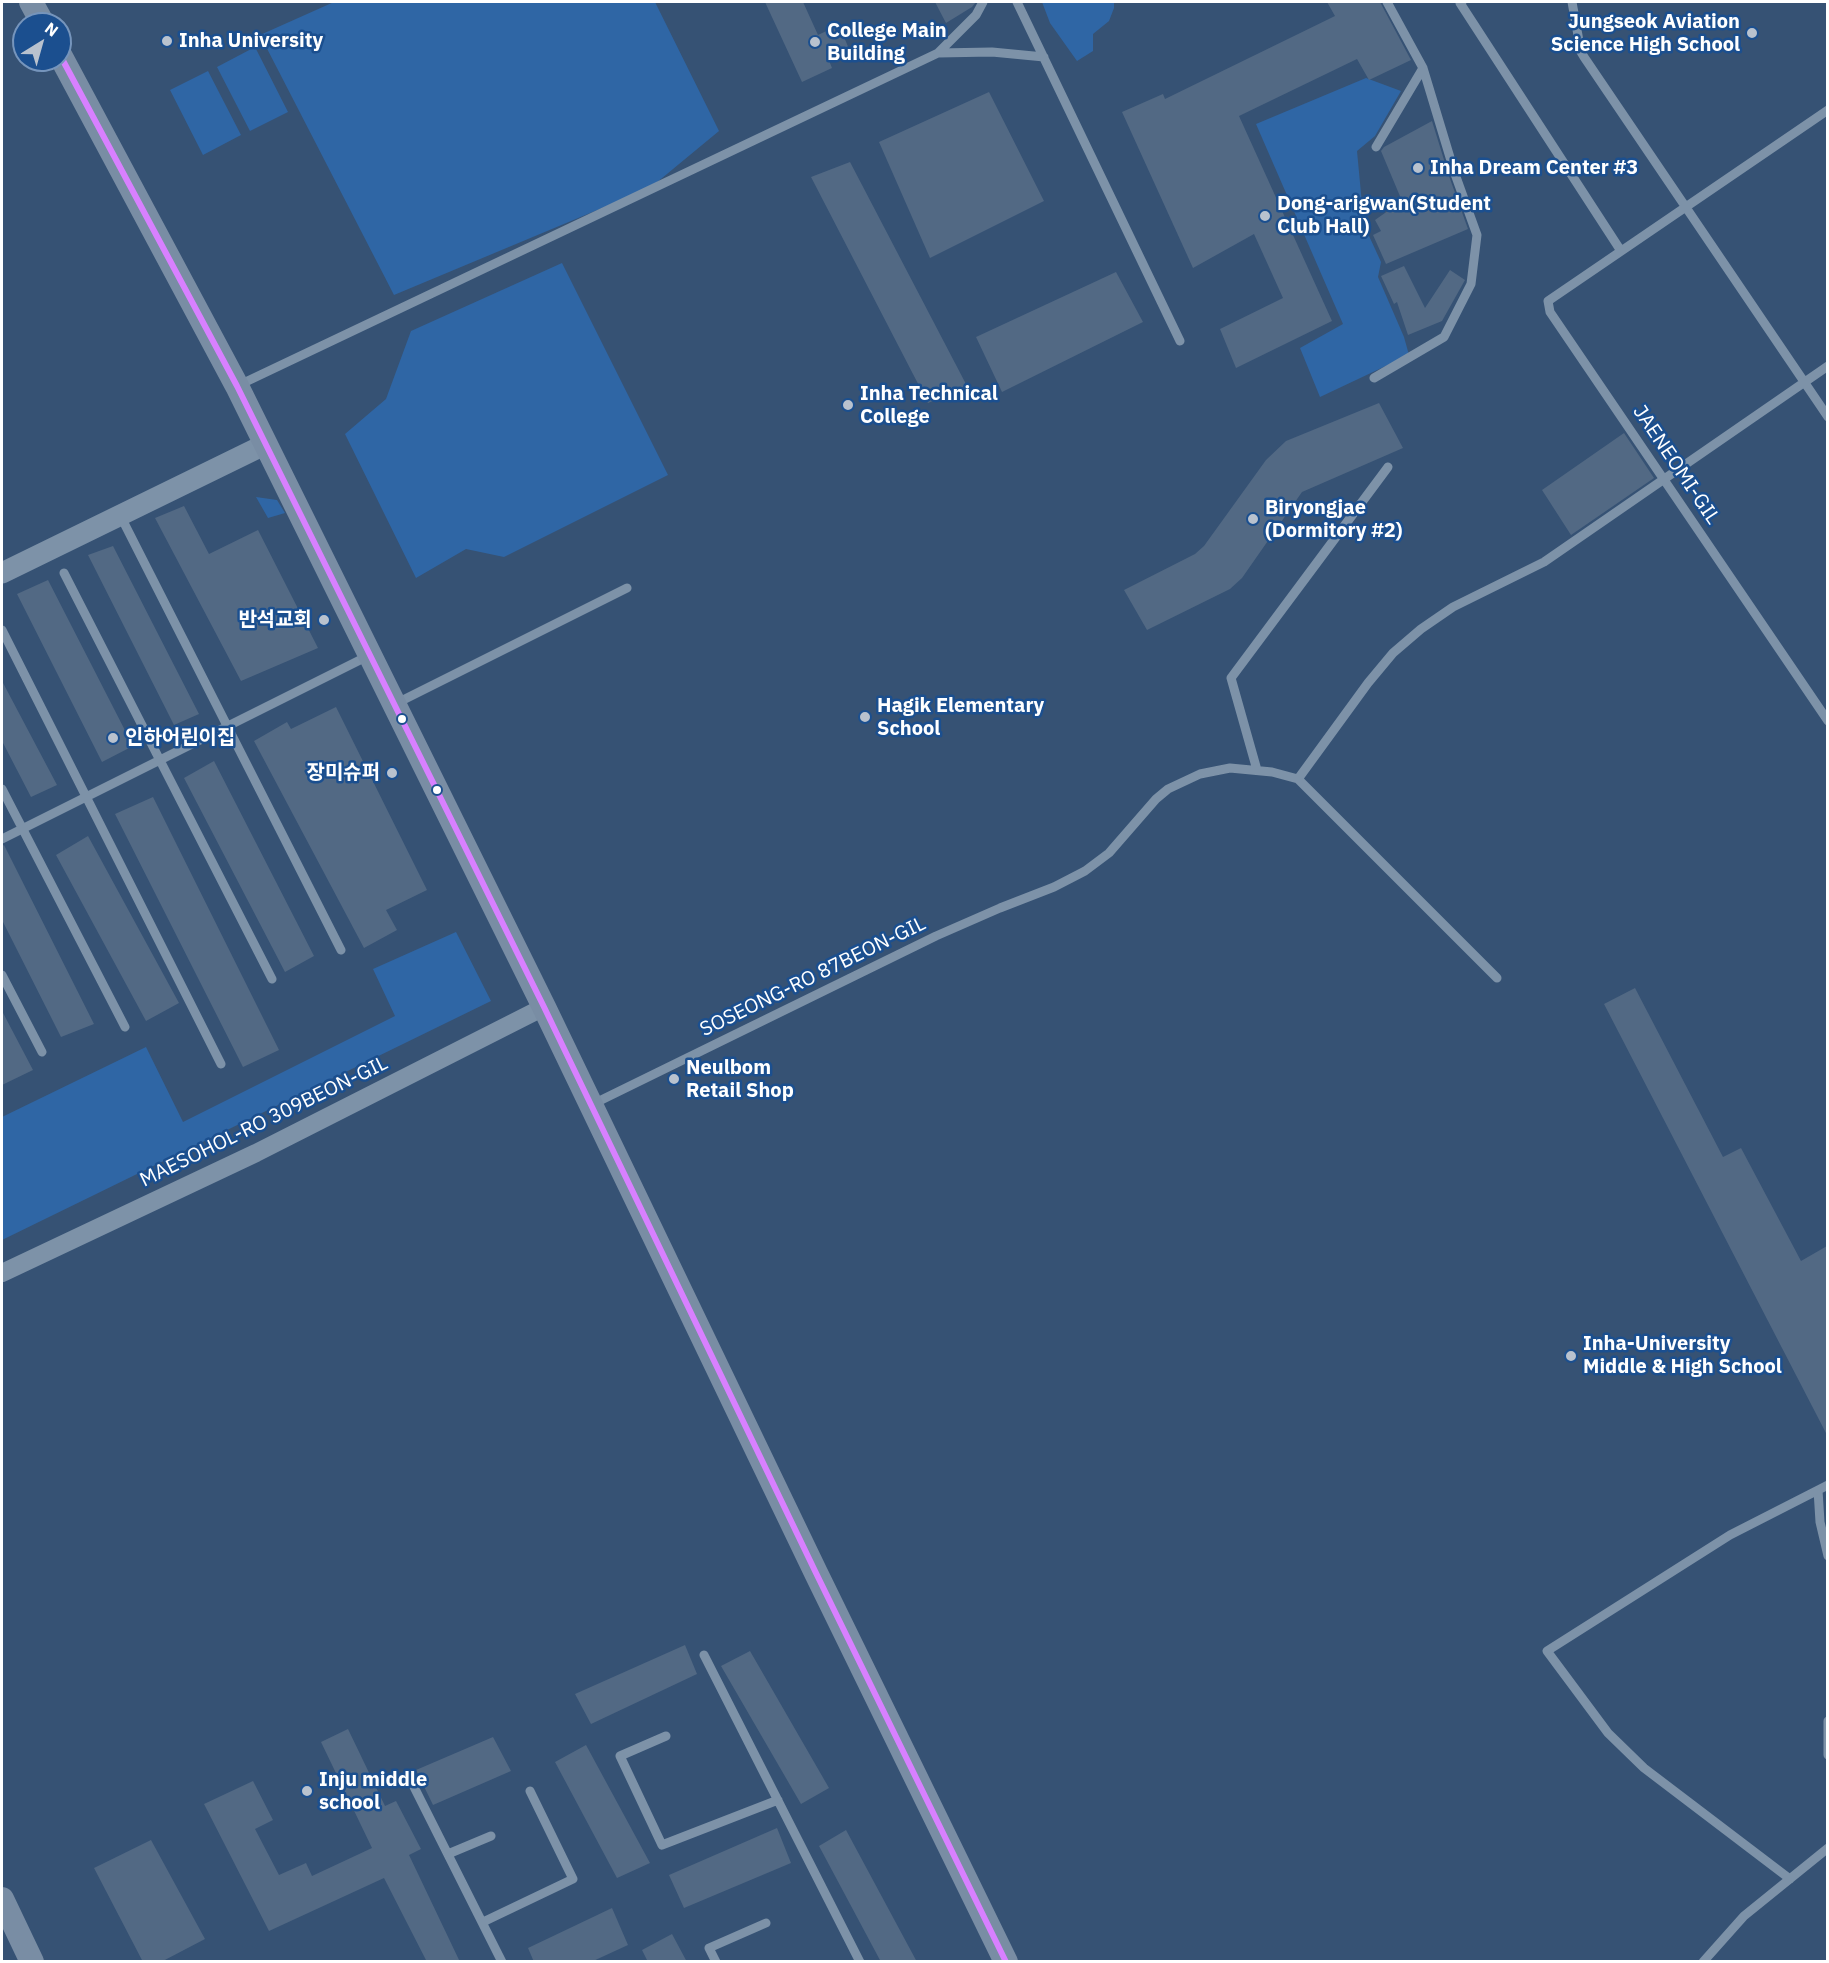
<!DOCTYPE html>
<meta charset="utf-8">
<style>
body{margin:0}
#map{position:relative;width:1829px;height:1963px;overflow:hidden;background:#365274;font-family:"IBM Plex Sans",sans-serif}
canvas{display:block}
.frame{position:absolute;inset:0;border:3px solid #fff;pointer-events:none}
.north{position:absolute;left:12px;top:12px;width:60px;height:60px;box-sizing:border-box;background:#1b4f8f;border:2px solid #7695bc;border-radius:50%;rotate:37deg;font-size:16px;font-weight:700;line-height:24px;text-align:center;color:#fff}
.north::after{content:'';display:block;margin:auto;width:21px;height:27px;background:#b9c2ce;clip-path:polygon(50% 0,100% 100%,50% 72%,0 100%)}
</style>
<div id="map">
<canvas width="1829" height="1963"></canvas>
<div class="frame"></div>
<div class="north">N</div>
</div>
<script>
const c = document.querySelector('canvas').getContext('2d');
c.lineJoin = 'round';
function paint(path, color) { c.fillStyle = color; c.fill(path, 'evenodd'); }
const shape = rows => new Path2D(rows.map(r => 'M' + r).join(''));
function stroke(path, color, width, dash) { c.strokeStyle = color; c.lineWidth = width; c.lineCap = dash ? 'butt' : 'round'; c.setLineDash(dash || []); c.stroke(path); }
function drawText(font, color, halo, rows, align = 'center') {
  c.font = font + ' "IBM Plex Sans","Noto Sans KR",sans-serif'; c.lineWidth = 5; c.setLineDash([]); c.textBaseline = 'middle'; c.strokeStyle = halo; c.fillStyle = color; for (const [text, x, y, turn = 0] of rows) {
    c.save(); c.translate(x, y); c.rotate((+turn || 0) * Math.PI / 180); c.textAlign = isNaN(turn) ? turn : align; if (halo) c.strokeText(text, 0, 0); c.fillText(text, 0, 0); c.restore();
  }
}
paint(shape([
 [334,2,655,2,719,131,650,188,394,295,260,35],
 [1042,2,1114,2,1114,8,1109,21,1093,34,1093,51,1077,61,1050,23],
 [255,47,288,112,250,131,217,67],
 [208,71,241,135,203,155,170,90],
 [1366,78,1401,91,1375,136,1357,151,1364,225,1381,262,1378,277,1404,337,1409,355,1320,397,1300,348,1343,324,1256,124],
 [562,263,668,475,504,557,466,549,416,578,345,434,386,399,411,331],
 [256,497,277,500,285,513,268,518],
 [456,932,491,1001,2,1240,2,1117,146,1047,183,1122,395,1016,373,969]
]), '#2f66a5');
paint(shape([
 [765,2,803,2,818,35,839,25,849,49,828,58,832,68,802,82],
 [935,2,976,2,972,7,946,23],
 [1327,2,1380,2,1411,60,1369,80,1357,59,1239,116,1332,321,1236,368,1220,329,1283,298,1254,234,1193,268,1122,112,1163,94,1165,99,1335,16],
 [989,92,1044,201,930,258,879,142],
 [1432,121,1449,176,1468,229,1386,264,1373,235,1381,231,1375,220,1402,201,1381,151,1384,147],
 [850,162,967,386,928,403,811,177],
 [1404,266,1425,308,1450,270,1465,280,1442,321,1408,335,1397,302,1394,304,1381,276],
 [1116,272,1143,322,1002,392,976,337],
 [1379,403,1403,448,1302,492,1242,578,1230,589,1147,630,1124,590,1195,554,1204,546,1266,460,1286,441],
 [1624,433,1654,478,1571,535,1542,490],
 [184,506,209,554,258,530,318,648,241,681,155,518],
 [113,546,199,714,174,725,88,555],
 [48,580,133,746,102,762,17,594],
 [2,681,57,785,31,797,2,741],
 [336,707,427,890,386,910,397,930,364,948,254,741,287,722,291,729],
 [214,761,314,956,285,972,184,778],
 [153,797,279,1050,243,1067,115,814],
 [88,836,179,1003,146,1021,56,855],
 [4,845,94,1024,61,1037,2,920,2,846],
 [1635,988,1723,1157,1741,1148,1801,1261,1827,1246,1827,1435,1604,1004],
 [2,1011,33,1070,2,1085],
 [685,1645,697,1674,591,1724,575,1694],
 [750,1651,829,1788,801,1804,721,1666],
 [348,1729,385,1806,396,1801,421,1849,409,1855,460,1962,427,1962,384,1878,269,1931,204,1804,253,1781,273,1820,255,1829,279,1875,306,1863,312,1876,372,1848,321,1742],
 [493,1737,511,1771,433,1805,416,1770],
 [586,1745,650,1863,617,1878,555,1762],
 [777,1828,791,1863,684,1908,669,1875],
 [846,1830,917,1962,881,1962,819,1846],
 [151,1840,205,1939,161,1962,143,1962,94,1868],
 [612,1908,628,1945,591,1962,534,1962,528,1948],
 [672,1934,687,1962,648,1962,642,1950]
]), '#526984');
stroke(shape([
 [1017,2,1180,341],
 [1462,2,1460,3,1621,251],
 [1572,2,1581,52,1584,57,1828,417],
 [938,53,976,15,983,2],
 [1828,110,1548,301,1550,312,1828,721],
 [1376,147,1423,68,1387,2],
 [1374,378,1444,337,1471,284,1477,235,1455,174,1423,68],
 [237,386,938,53,992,52,1044,57],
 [120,515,341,950],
 [64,573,272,979],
 [2,630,221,1064],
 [1231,678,1388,467,1319,560,1231,678,1257,770],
 [395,704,627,588],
 [1298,779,1368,683,1393,653,1421,629,1453,607,1544,562,1828,366],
 [2,789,125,1027],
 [2,839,370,655],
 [2,975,42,1052],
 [591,1105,936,936,1000,908,1054,887,1085,871,1109,853,1156,799,1168,789,1200,774,1230,768,1272,772,1298,779,1497,978],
 [1818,1490,1820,1522,1828,1556],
 [704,1655,860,1962],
 [1828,1721,1828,1755],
 [666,1736,620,1756,662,1845,778,1800],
 [408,1775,502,1962],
 [448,1854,491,1836],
 [1790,1879,1644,1768,1608,1733,1547,1651,1730,1535,1828,1485],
 [483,1922,573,1879,530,1791],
 [716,1962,709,1948,766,1923],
 [1703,1962,1744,1916,1828,1848]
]), '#7d92a8', 9);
stroke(shape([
 [2,1273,256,1153,544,1007]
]), '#7d92a8', 18);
stroke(shape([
 [2,573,266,444]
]), '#7d92a8', 21);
stroke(shape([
 [31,2,43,24],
 [60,55,237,386,276,465,544,1007,816,1573,1006,1962],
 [2,1899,32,1962]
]), '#798da4', 24);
stroke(shape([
 [60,55,237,386,276,465,544,1007,816,1573,1006,1962]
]), '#d880ff', 6);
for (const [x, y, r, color] of [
 [1752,33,6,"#b9c2ce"],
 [167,41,6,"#b9c2ce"],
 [815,42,6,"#b9c2ce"],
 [1418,168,6,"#b9c2ce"],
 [1265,216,6,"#b9c2ce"],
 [848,405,6,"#b9c2ce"],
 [1253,519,6,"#b9c2ce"],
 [324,620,6,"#b9c2ce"],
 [865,717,6,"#b9c2ce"],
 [402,719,5,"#fff"],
 [113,738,6,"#b9c2ce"],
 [392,773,6,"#b9c2ce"],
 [437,790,5,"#fff"],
 [674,1079,6,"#b9c2ce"],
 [1571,1356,6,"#b9c2ce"],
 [307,1791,6,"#b9c2ce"]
]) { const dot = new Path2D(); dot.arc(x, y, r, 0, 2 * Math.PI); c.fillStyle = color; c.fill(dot); stroke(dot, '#1b4f8f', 2); }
drawText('bold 20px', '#fff', '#1b4f8f', [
 ["Jungseok Aviation",1740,22,"right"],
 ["Science High School",1740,45,"right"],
 ["College Main",827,31],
 ["Building",827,54],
 ["Inha University",179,41],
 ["Inha Dream Center #3",1430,168],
 ["Dong-arigwan(Student",1277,204],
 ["Club Hall)",1277,227],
 ["Inha Technical",860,394],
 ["College",860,417],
 ["Biryongjae",1265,508],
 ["(Dormitory #2)",1265,531],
 ["반석교회",312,620,"right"],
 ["Hagik Elementary",877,706],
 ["School",877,729],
 ["인하어린이집",125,738],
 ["장미슈퍼",380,773,"right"],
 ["Neulbom",686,1068],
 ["Retail Shop",686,1091],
 ["Inha-University",1583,1344],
 ["Middle & High School",1583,1367],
 ["Inju middle",319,1780],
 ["school",319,1803]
], 'left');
drawText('20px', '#fff', '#1b4f8f', [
 ["JAENEOMI-GIL",1676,465,56],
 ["SOSEONG-RO 87BEON-GIL",813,977,-26],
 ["MAESOHOL-RO 309BEON-GIL",264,1122,-26]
]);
</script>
